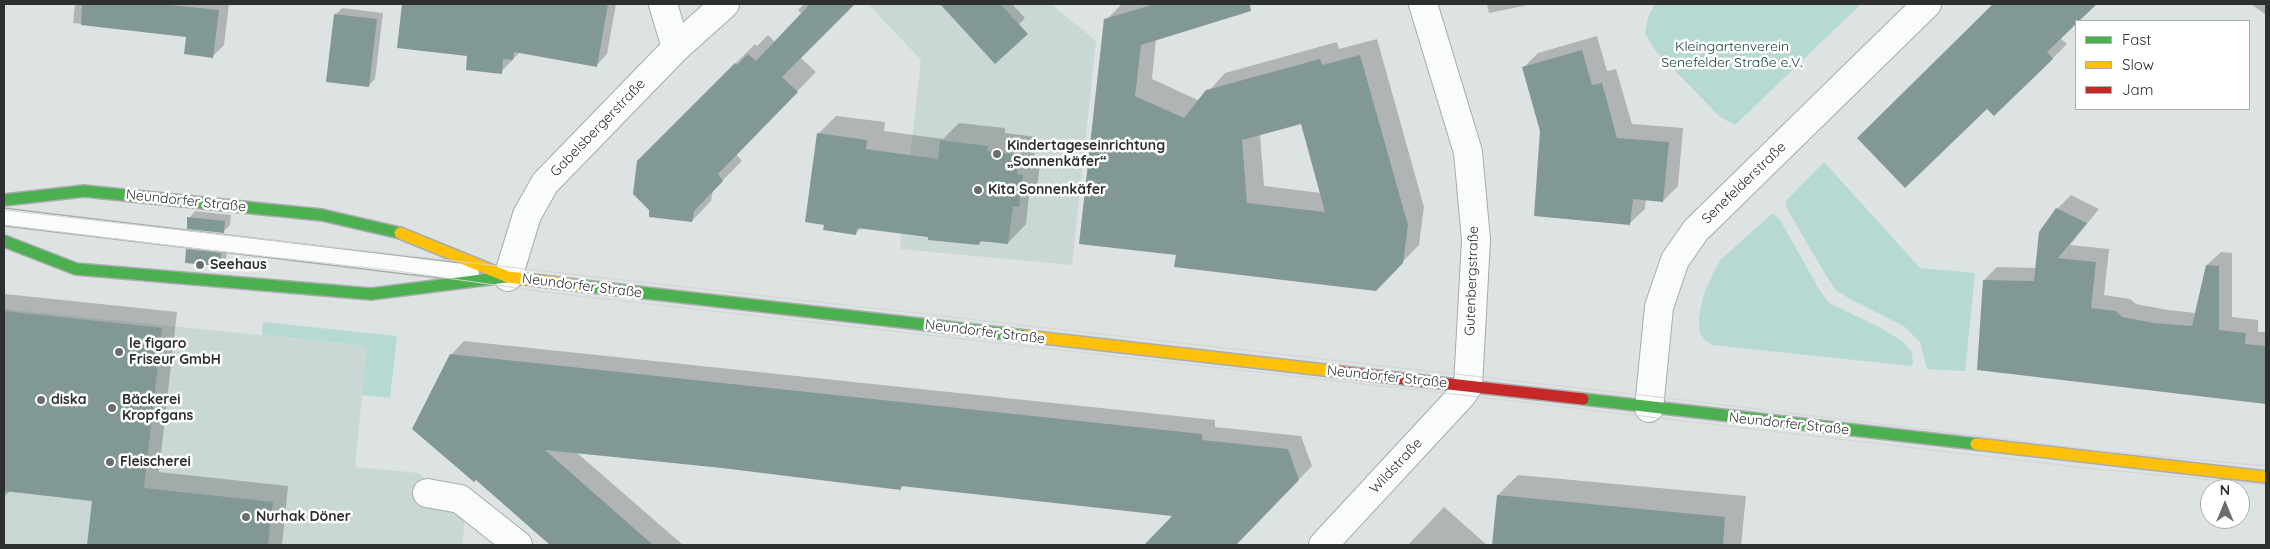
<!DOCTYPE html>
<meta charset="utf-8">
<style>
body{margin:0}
#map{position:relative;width:2270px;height:549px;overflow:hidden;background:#dde2e2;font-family:Quicksand,sans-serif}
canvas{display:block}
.frame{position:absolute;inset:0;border:5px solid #2c3130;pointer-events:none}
.legend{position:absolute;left:2075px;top:20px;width:175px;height:90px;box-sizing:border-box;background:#fff;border:1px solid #abadac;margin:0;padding:6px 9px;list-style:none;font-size:15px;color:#2c3130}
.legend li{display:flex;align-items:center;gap:10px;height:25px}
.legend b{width:25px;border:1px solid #abadac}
.north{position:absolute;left:2200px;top:479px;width:50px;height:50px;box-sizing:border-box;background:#fff;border:1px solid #abadac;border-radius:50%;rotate:0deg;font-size:14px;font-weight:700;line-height:20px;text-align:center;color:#2c3130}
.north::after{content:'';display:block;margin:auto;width:18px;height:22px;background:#6a6f6e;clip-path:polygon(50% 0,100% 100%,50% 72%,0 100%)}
</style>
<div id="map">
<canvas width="2270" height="549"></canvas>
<div class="frame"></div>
<ul class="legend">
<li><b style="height:6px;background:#4caf50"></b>Fast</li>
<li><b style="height:6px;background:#ffc107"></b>Slow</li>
<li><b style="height:6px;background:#c62828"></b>Jam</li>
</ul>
<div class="north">N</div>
</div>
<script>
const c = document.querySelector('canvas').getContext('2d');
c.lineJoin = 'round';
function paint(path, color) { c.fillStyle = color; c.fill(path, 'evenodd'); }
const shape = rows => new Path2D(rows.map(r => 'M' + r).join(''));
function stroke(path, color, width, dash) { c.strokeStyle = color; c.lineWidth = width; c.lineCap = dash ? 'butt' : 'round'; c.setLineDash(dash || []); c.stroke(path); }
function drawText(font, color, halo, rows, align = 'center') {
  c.font = font + ' Quicksand,sans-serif'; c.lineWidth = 5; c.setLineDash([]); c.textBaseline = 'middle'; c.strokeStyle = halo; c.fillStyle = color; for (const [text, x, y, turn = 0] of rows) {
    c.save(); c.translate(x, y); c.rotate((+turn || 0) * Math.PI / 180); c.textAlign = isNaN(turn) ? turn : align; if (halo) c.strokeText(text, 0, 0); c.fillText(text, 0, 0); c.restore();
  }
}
paint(shape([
 [868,4,1051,4,1096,41,1072,265,900,249,921,60],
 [4,309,367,346,355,467,419,473,465,519,462,545,4,545]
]), '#cad8d5');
paint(shape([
 [1655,4,1861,4,1735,125,1720,117,1656,51,1645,34,1648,17],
 [1824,162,1920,268,1975,273,1965,371,1927,369,1920,342,1905,327,1847,297,1837,291,1827,277,1786,207,1786,201],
 [1773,213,1780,220,1820,291,1829,303,1881,328,1902,341,1912,352,1913,363,1911,366,1713,345,1704,340,1699,330,1699,317,1704,293,1720,260],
 [263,322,397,336,390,398,362,395,367,346,262,335]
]), '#b6d9d2');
paint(shape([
 [75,4,229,4,224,45,213,56,188,35,73,23],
 [403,4,616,4,607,54,597,65,520,52,501,72,469,55,398,47],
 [804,4,853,4,800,57,816,72,736,154,742,161,713,190,711,201,692,221,651,209,638,161,755,44,757,46,768,35,775,42,802,14,798,10],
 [941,4,1012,4,1025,18,989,56],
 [1122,4,1247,4,1236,15,1156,39,1152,79,1200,101,1225,73,1337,42,1339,49,1377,39,1424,207,1419,245,1376,289,1177,254,1106,20],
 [1302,122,1321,193,1264,186,1260,134],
 [1487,4,1533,4,1489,13],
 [1995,4,2095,4,2060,38,2067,44,2052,59,1987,107,1859,138],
 [2251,4,2266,4,2266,15],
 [342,8,383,13,375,79,368,86,335,15],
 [1597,36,1607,71,1616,69,1632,124,1683,128,1678,186,1663,201,1646,199,1645,209,1630,223,1542,131,1523,68,1538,53],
 [836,116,885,122,884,131,943,139,959,123,1005,128,1005,133,1037,137,1034,156,1041,157,1037,188,1029,195,1026,224,1008,243,983,240,979,244,929,236,861,228,855,234,818,134],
 [2071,195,2099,209,2070,245,2109,249,2104,295,2130,299,2136,304,2168,310,2196,313,2207,265,2221,252,2232,253,2232,317,2258,320,2258,332,2266,332,2266,403,1979,369,1984,280,1997,267,2036,268,2041,232,2057,209],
 [195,211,231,215,230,225,223,232,189,218],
 [193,243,227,247,226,258,220,264,187,249],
 [5,294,177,312,159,472,288,486,282,545,88,545,94,500,10,491,4,497],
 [464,341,1215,420,1215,427,1301,436,1312,466,1234,545,1155,545,1150,541,1175,515,904,485,900,489,722,466,576,452,683,545,553,545,476,479,451,355],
 [1518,475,1746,496,1741,545,1493,545,1498,495],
 [1444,507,1487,545,1408,545]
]), '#0003');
paint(shape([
 [82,4,161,4,219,10,213,58,184,54,186,37,81,25],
 [402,4,608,4,597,67,514,52,513,60,503,59,502,74,466,70,467,56,397,48],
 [810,4,855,4,782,77,798,92,718,174,723,181,694,211,692,222,649,217,649,210,633,194,637,161,735,63,737,65,748,54,756,61],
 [940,4,1000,4,1028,34,995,64],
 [1155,4,1250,4,1251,11,1141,45,1135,96,1184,118,1206,90,1320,59,1322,65,1360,55,1408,225,1403,263,1376,291,1174,267,1176,255,1079,244,1104,19],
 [1301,124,1325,212,1247,203,1242,140],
 [1993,4,2097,4,2079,21,2076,21,2076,24,2047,52,2053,59,1994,116,1987,109,1905,188,1857,138],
 [334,14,377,19,369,87,326,82],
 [1582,50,1592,85,1602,83,1617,138,1669,142,1663,202,1633,199,1630,225,1534,216,1540,131,1522,67],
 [817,133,867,140,866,149,938,159,940,140,988,146,987,151,1019,155,1017,174,1023,175,1019,207,1013,206,1008,244,980,241,979,245,928,240,928,237,857,228,856,235,823,230,824,225,805,222],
 [2056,208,2087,223,2058,258,2096,262,2091,308,2116,311,2122,317,2154,323,2192,326,2206,265,2219,266,2219,330,2246,333,2245,344,2266,346,2266,404,1977,370,1983,280,2034,281,2039,232],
 [187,217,225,221,224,233,187,229],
 [186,249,221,253,220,266,185,263],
 [4,311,162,328,144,488,273,502,268,545,87,545,92,501,4,491],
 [450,354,1202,434,1202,440,1288,449,1299,480,1236,545,1144,545,1172,516,901,486,901,490,722,468,545,450,653,545,550,545,476,480,474,482,412,429],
 [1497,495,1725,517,1723,545,1492,545]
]), '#819895');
const lane = shape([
 [4,217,471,273]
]);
const street = shape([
 [663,4,676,48],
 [508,277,527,215,545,183,676,48,725,4],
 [1649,408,1659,307,1675,260,1696,230,1927,4],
 [427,493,460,499,518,545],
 [1323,545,1462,395,1468,386,1476,240,1468,152,1423,4]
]);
const fast = shape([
 [4,200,84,191,322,215,400,233],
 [4,241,76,269,371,294,506,277],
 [575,285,1026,336],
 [1583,399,1976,444]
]);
const slow = shape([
 [400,233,508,277,575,285],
 [1026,336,1342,372],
 [1976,444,2266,477]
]);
const jam = shape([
 [1342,372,1583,399]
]);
stroke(lane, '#a8acac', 19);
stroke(street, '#a8acac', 30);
stroke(fast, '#a8acac', 14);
stroke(slow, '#a8acac', 14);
stroke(jam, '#a8acac', 14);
stroke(lane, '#fafbfb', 16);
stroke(street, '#fafbfb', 28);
stroke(fast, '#4caf50', 11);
stroke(slow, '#ffc107', 11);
stroke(jam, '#c62828', 11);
stroke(shape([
 [4,210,1650,396,2102,451,2266,466],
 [4,225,198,249,397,271,552,293,1462,395,2095,469,2266,485]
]), '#d3d4d4', 1);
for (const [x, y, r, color] of [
 [997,154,5,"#6a6f6e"],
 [978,190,5,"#6a6f6e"],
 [200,265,5,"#6a6f6e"],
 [119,352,5,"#6a6f6e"],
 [41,400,5,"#6a6f6e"],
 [112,408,5,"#6a6f6e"],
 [110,462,5,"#6a6f6e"],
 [246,517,5,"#6a6f6e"]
]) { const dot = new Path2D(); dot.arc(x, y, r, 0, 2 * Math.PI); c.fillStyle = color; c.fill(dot); stroke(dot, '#fff', 2); }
drawText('14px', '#18433b', '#fff', [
 ["Kleingartenverein",1732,47],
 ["Senefelder Straße e.V.",1732,63]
]);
drawText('14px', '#2c3130', '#fff', [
 ["Gabelsbergerstraße",598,128,-46],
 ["Senefelderstraße",1744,183,-44],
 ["Neundorfer Straße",186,201,6],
 ["Gutenbergstraße",1472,281,-88],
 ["Neundorfer Straße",582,286,7],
 ["Neundorfer Straße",985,332,7],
 ["Neundorfer Straße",1387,377,6],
 ["Neundorfer Straße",1789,424,6],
 ["Wildstraße",1396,466,-47]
]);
drawText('bold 14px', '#2c3130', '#fff', [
 ["Kindertageseinrichtung",1007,146],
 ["„Sonnenkäfer“",1007,162],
 ["Kita Sonnenkäfer",988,190],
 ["Seehaus",210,265],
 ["le figaro",129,344],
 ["Friseur GmbH",129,360],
 ["diska",51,400],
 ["Bäckerei",122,400],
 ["Kropfgans",122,416],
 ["Fleischerei",120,462],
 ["Nurhak Döner",256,517]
], 'left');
</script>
